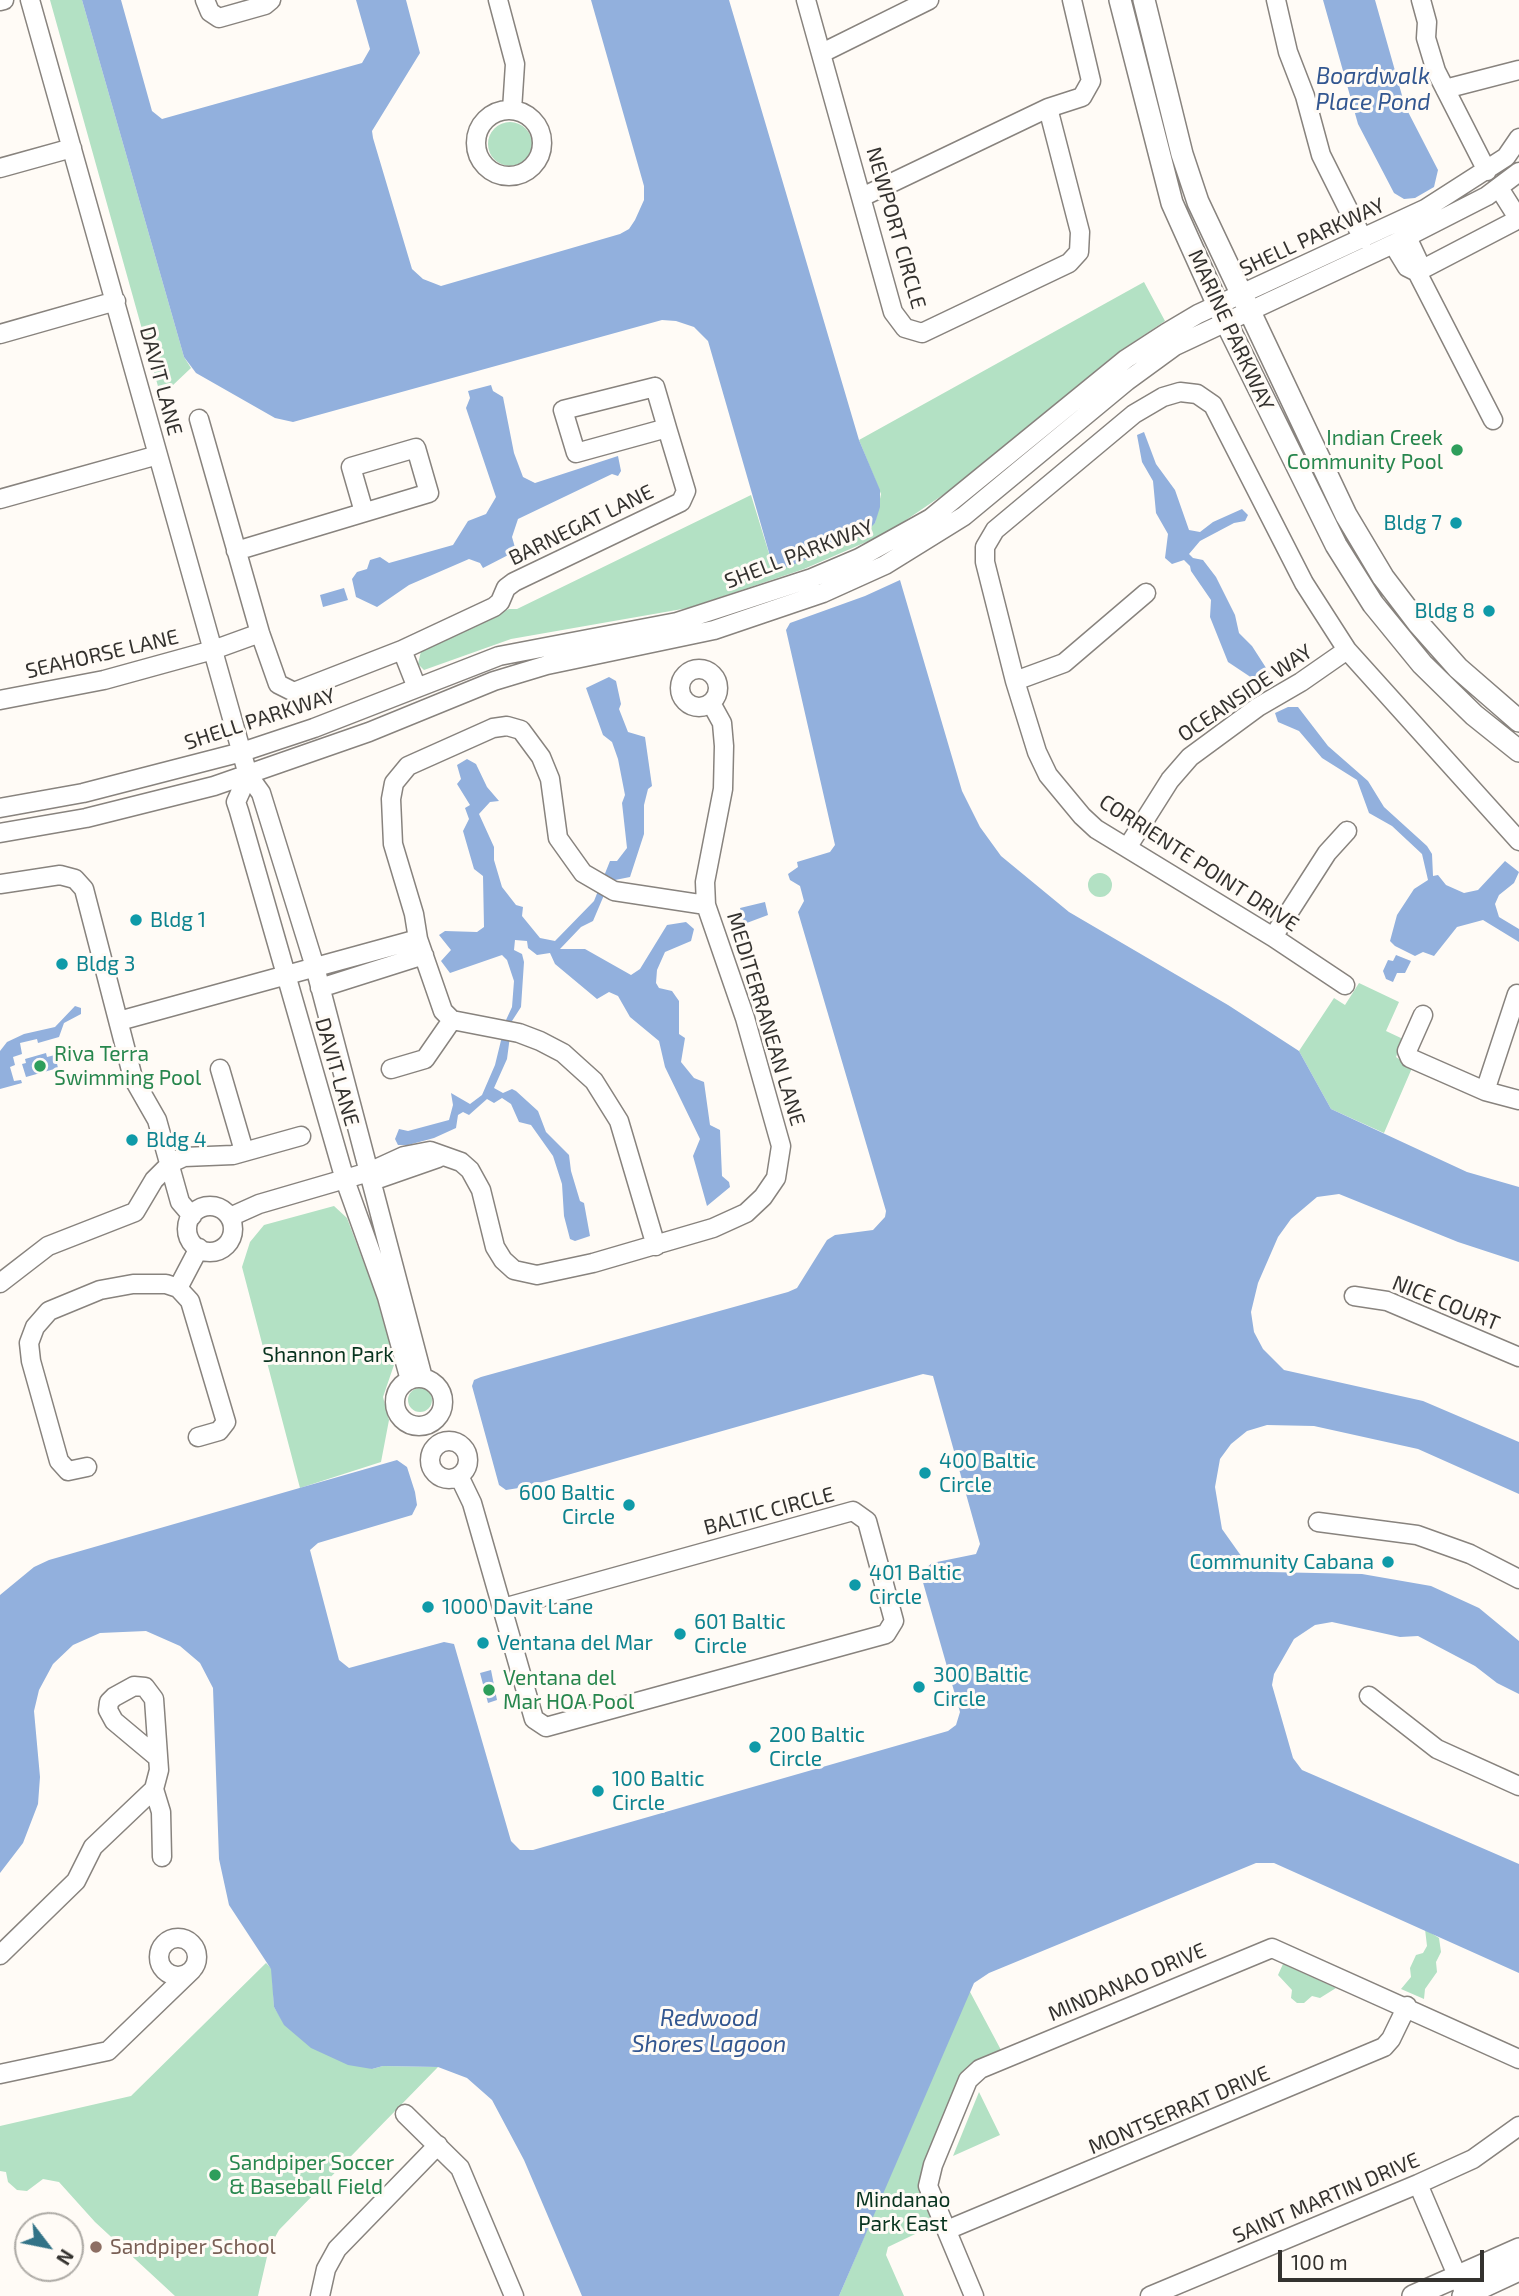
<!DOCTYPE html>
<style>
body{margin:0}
#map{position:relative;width:1519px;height:2296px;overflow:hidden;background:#fffbf6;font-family:"Exo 2",sans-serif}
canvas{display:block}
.north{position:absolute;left:14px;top:2212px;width:70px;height:70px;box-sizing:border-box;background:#fffbf6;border:2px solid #aeaba6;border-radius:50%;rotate:122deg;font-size:19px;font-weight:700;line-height:28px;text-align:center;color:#34322f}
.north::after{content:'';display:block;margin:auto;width:24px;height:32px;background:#337387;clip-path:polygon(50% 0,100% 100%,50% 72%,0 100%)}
.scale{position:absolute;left:1278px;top:2250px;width:206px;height:32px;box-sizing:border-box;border:4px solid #34322f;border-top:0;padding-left:9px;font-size:21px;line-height:24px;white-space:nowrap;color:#34322f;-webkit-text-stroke:5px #fffbf6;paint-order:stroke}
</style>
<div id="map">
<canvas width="1519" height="2296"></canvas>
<div class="north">N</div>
<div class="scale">100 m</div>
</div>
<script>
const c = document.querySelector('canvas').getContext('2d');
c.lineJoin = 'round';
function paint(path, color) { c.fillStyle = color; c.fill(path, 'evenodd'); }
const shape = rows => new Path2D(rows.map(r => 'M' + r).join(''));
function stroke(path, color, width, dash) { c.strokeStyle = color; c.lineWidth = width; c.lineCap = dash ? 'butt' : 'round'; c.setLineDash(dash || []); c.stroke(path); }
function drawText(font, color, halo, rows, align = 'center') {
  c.font = font + ' "Exo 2",sans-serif'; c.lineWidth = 6; c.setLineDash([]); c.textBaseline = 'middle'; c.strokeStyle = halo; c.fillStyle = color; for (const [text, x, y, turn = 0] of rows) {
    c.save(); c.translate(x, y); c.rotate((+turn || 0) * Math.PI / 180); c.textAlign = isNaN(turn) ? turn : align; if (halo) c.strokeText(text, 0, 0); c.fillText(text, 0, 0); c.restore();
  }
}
paint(shape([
 [50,0,82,0,184,357,191,368,172,386,159,390],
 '488 144a22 22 0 1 1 44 0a22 22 0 1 1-44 0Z',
 [1144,282,1165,321,1117,353,956,486,887,533,804,569,688,608,511,639,424,670,418,664,421,651,509,609,517,609,751,495,772,563,875,523,881,494,859,440],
 '1088 885a12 12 0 1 1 24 0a12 12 0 1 1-24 0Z',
 [1359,983,1399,1002,1386,1031,1403,1039,1396,1057,1412,1068,1384,1133,1331,1109,1299,1051,1334,998,1345,1005],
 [334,1206,347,1218,376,1295,395,1362,383,1397,389,1420,381,1462,300,1488,242,1267,250,1242,264,1225],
 '408 1400a12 12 0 1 1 24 0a12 12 0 1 1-24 0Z',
 [1425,1929,1439,1938,1441,1952,1436,1962,1437,1972,1425,1989,1424,1999,1401,1989,1411,1977,1410,1968,1416,1955,1423,1953,1427,1946],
 [266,1963,272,1969,274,2007,285,2025,372,2069,383,2066,438,2067,279,2230,269,2248,258,2296,175,2296,95,2222,59,2182,43,2179,27,2191,17,2190,8,2182,6,2172,0,2171,0,2126,131,2096],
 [1283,1964,1336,1988,1320,1998,1312,1996,1304,2003,1297,2003,1291,1998,1292,1990,1278,1975],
 [969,1990,1001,2050,978,2060,963,2074,923,2169,922,2189,934,2225,888,2247,886,2255,904,2296,839,2296],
 [979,2092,1000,2135,953,2156]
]), '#b3e1c4');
paint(shape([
 [82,0,121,0,152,111,162,119,362,63,370,49,356,0,406,0,420,53,372,131,373,138,412,269,423,279,441,286,620,234,629,229,635,220,644,200,644,186,591,0,729,0,859,440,880,490,880,507,875,523,864,534,844,545,787,567,772,563,708,341,694,327,676,321,662,320,293,422,275,418,196,373,184,357],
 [1323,0,1375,0,1405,106,1438,170,1434,187,1415,198,1404,199,1394,193,1358,124],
 [491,385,493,391,503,397,514,453,523,477,535,483,618,456,621,471,618,476,612,474,518,519,512,537,516,551,483,568,480,563,469,559,409,585,377,607,356,597,352,579,357,572,367,569,370,560,380,557,389,563,453,545,468,521,486,514,496,497,466,408,470,398,468,391],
 [1144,432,1156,464,1175,490,1189,530,1200,532,1213,522,1242,509,1248,515,1245,521,1234,523,1200,541,1189,554,1193,558,1203,560,1216,577,1235,615,1239,633,1252,646,1270,674,1264,680,1258,682,1228,662,1210,617,1211,600,1191,571,1190,566,1184,560,1172,564,1165,558,1168,534,1156,513,1153,481,1142,462,1137,435],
 [900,580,962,791,980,827,1001,856,1069,912,1228,1005,1299,1051,1331,1109,1467,1172,1519,1187,1519,1262,1458,1242,1339,1194,1317,1197,1291,1219,1278,1237,1258,1283,1251,1312,1254,1332,1263,1349,1284,1370,1423,1401,1519,1442,1519,1494,1418,1449,1314,1426,1267,1425,1247,1431,1231,1444,1220,1459,1215,1487,1222,1529,1249,1567,1269,1572,1362,1574,1431,1586,1479,1608,1519,1641,1519,1694,1497,1683,1475,1666,1418,1636,1400,1637,1332,1622,1315,1625,1294,1639,1274,1674,1272,1685,1293,1758,1302,1770,1519,1864,1519,1973,1274,1863,1256,1863,989,1973,974,1983,839,2296,582,2296,524,2160,492,2100,467,2078,438,2067,383,2066,372,2069,348,2065,311,2048,284,2025,274,2007,271,1969,229,1905,219,1859,213,1688,200,1663,180,1646,146,1631,100,1633,73,1645,53,1664,39,1690,34,1711,40,1777,38,1804,23,1843,0,1873,0,1595,34,1567,49,1560,397,1460,407,1467,415,1492,417,1505,412,1515,318,1543,310,1550,339,1660,349,1668,444,1642,454,1644,511,1841,520,1850,533,1850,948,1731,956,1725,960,1712,922,1579,925,1569,932,1563,976,1554,980,1544,933,1376,923,1374,525,1487,506,1490,499,1485,472,1386,474,1380,481,1377,788,1292,797,1288,827,1240,835,1235,873,1230,885,1217,886,1211,798,912,804,901,800,886,790,880,788,874,798,867,797,862,830,852,835,845,786,630,790,623,865,596],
 [344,588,348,600,323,607,320,595],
 [609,677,616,681,621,704,619,709,628,732,645,737,652,786,648,789,644,805,644,834,630,877,610,881,593,921,581,927,560,949,585,949,631,975,640,969,667,925,686,922,694,929,691,941,665,952,657,970,656,983,659,988,672,991,679,1001,679,1034,685,1038,681,1062,694,1078,704,1082,710,1125,720,1130,722,1176,729,1182,730,1187,707,1206,693,1156,700,1139,665,1067,659,1041,630,1017,618,996,609,992,597,999,555,964,550,953,537,955,528,948,527,941,515,940,514,950,522,954,524,962,521,1007,512,1021,507,1059,494,1088,503,1093,512,1089,516,1091,538,1111,546,1132,569,1155,571,1171,580,1201,584,1203,590,1236,575,1241,570,1239,564,1216,562,1184,553,1156,531,1125,519,1122,511,1104,502,1098,494,1103,487,1099,469,1115,463,1112,458,1115,456,1128,434,1138,408,1145,398,1145,395,1139,399,1129,408,1131,449,1120,453,1105,451,1093,470,1104,482,1095,495,1065,506,1020,512,1007,514,981,507,960,502,955,450,973,441,961,451,950,439,935,445,931,477,932,484,927,483,876,474,869,463,831,469,819,465,808,470,805,457,784,461,779,457,765,467,759,476,764,487,787,499,801,490,802,479,814,494,847,494,860,502,887,516,905,523,907,522,916,540,938,555,941,594,901,610,861,617,861,627,848,622,803,625,795,618,759,612,742,603,735,586,688],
 [1288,707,1298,707,1328,746,1368,781,1384,807,1427,846,1432,854,1433,876,1438,875,1446,885,1464,893,1478,890,1505,861,1519,872,1514,883,1499,895,1495,904,1499,917,1519,929,1519,942,1483,920,1457,927,1434,956,1423,952,1415,956,1395,946,1390,941,1397,915,1414,889,1428,880,1422,854,1392,826,1369,813,1357,780,1322,758,1299,731,1278,722,1275,713],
 [765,902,768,915,744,924,740,908],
 [1396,955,1411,961,1405,973,1397,973,1393,982,1386,979,1383,971,1388,960,1393,961],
 [75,1006,81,1008,81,1014,64,1023,59,1037,38,1043,37,1039,20,1043,22,1054,13,1057,15,1065,10,1067,14,1081,21,1080,22,1083,0,1089,0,1051,7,1042,24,1034,55,1027],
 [46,1053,47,1057,55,1055,58,1068,26,1077,22,1064,26,1063,25,1059],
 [491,1670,497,1700,488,1703,480,1673]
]), '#92b0dd');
const minor = shape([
 [30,0,248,775,261,793,315,967,423,1378],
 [205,0,210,12,219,18,265,5,271,0],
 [498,0,515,64,512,110],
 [806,0,893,312,905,328,922,333,1069,263,1079,252,1080,232,1048,108,1082,97,1091,81,1072,0],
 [1276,0,1288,52,1305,96,1321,155,1363,239],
 [1421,0,1427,22,1426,38,1436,71,1487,171],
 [0,1,4,0],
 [822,53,929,0],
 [1445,89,1519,70],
 '476 143a33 33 0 1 1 66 0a33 33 0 1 1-66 0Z',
 [0,168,72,148],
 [862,197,1048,108],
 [1407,237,1422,269],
 [1393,244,1407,267,1417,272,1493,420],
 [1417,272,1513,222,1516,215,1499,188],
 [0,334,116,301],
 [655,387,667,428,576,453,563,410,655,387],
 [199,419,260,633,278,684,294,692,402,650,494,607,500,602,506,588,514,582,681,502,686,491,667,428],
 [0,499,158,455],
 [236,551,429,493,416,448,351,467,364,512],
 [402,650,417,688],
 '680 688a19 19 0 1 1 38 0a19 19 0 1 1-38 0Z',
 [1015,681,1064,663,1146,593],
 [0,700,104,680,213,650,260,633],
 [248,775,236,802,239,811,345,1180,387,1297,410,1380],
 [0,808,83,793,242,752,314,728,499,656,677,622,812,578,859,558,931,518,1126,359,1166,333,1198,314,1425,209,1506,157,1519,138],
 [0,833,86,818,214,786,369,732,494,681,547,665,714,630,823,593,885,565,964,516,1127,381,1175,346,1393,244,1487,196,1519,172],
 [1127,848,1170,780,1190,757,1258,707,1301,682,1347,650],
 [0,884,60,875,75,879,84,889,133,1078,157,1120,180,1202,192,1216],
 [1273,937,1327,853,1347,831],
 [1345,985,1273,937,1096,829,1082,816,1048,775,1037,752,1015,681,985,562,985,547,995,530,1134,414,1163,397,1180,392,1197,394,1213,405,1304,583,1347,650,1519,841],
 [320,988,424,955],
 [1423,1015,1407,1051,1410,1058,1485,1091,1519,1100],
 [119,1021,418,939],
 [220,1069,244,1151],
 [391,1069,425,1059,452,1020],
 [1485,1091,1517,994],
 [372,1181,438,1158],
 '187 1229a23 23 0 1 1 46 0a23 23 0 1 1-46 0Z',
 [230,1217,259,1204,369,1172,404,1156,430,1151,461,1162,470,1170,481,1190,495,1247,503,1260,514,1270,537,1275,593,1263,713,1228,746,1213,763,1197,776,1178,781,1146,745,1018,706,905,705,882,723,789,724,746,722,723,711,703],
 [656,1246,619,1121,594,1081,563,1053,540,1041,519,1033,452,1020,443,1011,418,939,414,914,393,844,391,799,394,783,408,766,493,728,507,726,521,730,541,757,550,779,558,838,583,873,614,891,706,905],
 [0,1283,48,1246,135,1212,154,1180,171,1163,184,1157,233,1155,301,1136],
 [178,1288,199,1248],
 [1354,1296,1387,1301,1519,1357],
 '395 1402a24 24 0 1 1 48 0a24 24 0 1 1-48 0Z',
 '430 1460a19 19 0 1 1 38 0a19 19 0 1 1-38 0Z',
 [87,1467,68,1471,59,1461,31,1361,29,1343,35,1327,49,1311,100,1290,133,1284,166,1284,178,1288,190,1301,226,1422,219,1431,198,1437],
 [459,1476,472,1503,534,1719,546,1727,886,1634,894,1621,867,1521,853,1511,503,1608],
 [1318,1522,1417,1535,1470,1554,1519,1579],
 [1369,1696,1437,1749,1519,1786],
 [157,1757,114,1721,108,1710,109,1702,114,1697,134,1686,145,1687,154,1699,159,1770,154,1789,161,1812,162,1857],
 '159 1957a19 19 0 1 1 38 0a19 19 0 1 1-38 0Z',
 [0,1955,76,1881,93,1847,154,1789],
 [0,2074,108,2051,192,1970],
 [405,2114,460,2168,514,2296],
 [1418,2184,1462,2287],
 [947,2230,1384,2047,1391,2039,1407,2006],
 [320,2296,326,2269,337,2249,438,2145],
 [974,2296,928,2186,933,2165,968,2080,980,2069,1272,1948,1519,2059],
 [1150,2296,1418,2184,1473,2159,1519,2126]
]);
const major = shape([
 [1120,0,1172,203,1221,312,1336,545,1373,604,1422,664,1474,715,1519,751],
 [1144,0,1182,154,1198,202,1346,515,1383,577,1418,623,1458,668,1519,721],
 [1413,2296,1519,2249],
 [1463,2296,1519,2270]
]);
stroke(minor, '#88837e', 21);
stroke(major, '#88837e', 24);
stroke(minor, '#fff', 18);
stroke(major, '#fff', 21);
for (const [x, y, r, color] of [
 [1457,450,7,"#2e9e5b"],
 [1456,523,7,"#0f9aa8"],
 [1489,611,7,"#0f9aa8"],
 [136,920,7,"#0f9aa8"],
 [62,964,7,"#0f9aa8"],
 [40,1066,7,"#2e9e5b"],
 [132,1140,7,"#0f9aa8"],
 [925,1473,7,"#0f9aa8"],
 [629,1505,7,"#0f9aa8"],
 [1388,1562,7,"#0f9aa8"],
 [855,1585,7,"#0f9aa8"],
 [428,1607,7,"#0f9aa8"],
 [680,1634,7,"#0f9aa8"],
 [483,1643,7,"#0f9aa8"],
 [919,1687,7,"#0f9aa8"],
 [489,1690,7,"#2e9e5b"],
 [755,1747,7,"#0f9aa8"],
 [598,1791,7,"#0f9aa8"],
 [215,2175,7,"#2e9e5b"],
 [96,2247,7,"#8d6e63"]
]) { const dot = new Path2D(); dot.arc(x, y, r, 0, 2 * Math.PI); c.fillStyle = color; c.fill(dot); stroke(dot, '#fffbf6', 2.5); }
drawText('21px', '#34322f', '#fffbf6', [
 ["NEWPORT CIRCLE",896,228,74],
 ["SHELL PARKWAY",1312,237,-25],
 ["MARINE PARKWAY",1231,330,65],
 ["DAVIT LANE",161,381,75],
 ["BARNEGAT LANE",581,525,-26],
 ["SHELL PARKWAY",799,554,-21],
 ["SEAHORSE LANE",102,654,-13],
 ["OCEANSIDE WAY",1245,693,-34],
 ["SHELL PARKWAY",260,719,-18],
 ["CORRIENTE POINT DRIVE",1199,863,33],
 ["MEDITERRANEAN LANE",766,1019,73],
 ["DAVIT LANE",337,1072,74],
 ["NICE COURT",1446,1303,22],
 ["BALTIC CIRCLE",769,1511,-15],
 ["MINDANAO DRIVE",1127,1982,-23],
 ["MONTSERRAT DRIVE",1179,2110,-23],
 ["SAINT MARTIN DRIVE",1326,2198,-23]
]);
drawText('21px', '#27864d', '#fffbf6', [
 ["Indian Creek",1443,438,"right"],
 ["Community Pool",1443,462,"right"],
 ["Riva Terra",54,1054],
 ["Swimming Pool",54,1078],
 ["Ventana del",503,1678],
 ["Mar HOA Pool",503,1702],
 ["Sandpiper Soccer",229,2163],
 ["& Baseball Field",229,2187]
], 'left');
drawText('21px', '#0d838f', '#fffbf6', [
 ["Bldg 7",1442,523,"right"],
 ["Bldg 8",1475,611,"right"],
 ["Bldg 1",150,920],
 ["Bldg 3",76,964],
 ["Bldg 4",146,1140],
 ["400 Baltic",939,1461],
 ["Circle",939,1485],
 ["600 Baltic",615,1493,"right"],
 ["Circle",615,1517,"right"],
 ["Community Cabana",1374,1562,"right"],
 ["401 Baltic",869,1573],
 ["Circle",869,1597],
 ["1000 Davit Lane",442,1607],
 ["601 Baltic",694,1622],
 ["Circle",694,1646],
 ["Ventana del Mar",497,1643],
 ["300 Baltic",933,1675],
 ["Circle",933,1699],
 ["200 Baltic",769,1735],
 ["Circle",769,1759],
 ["100 Baltic",612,1779],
 ["Circle",612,1803]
], 'left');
drawText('21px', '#07331e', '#fffbf6', [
 ["Shannon Park",328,1355],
 ["Mindanao",903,2200],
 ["Park East",903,2224]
]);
drawText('21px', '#785e54', '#fffbf6', [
 ["Sandpiper School",110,2247]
], 'left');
drawText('italic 23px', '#325690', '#fffbf6', [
 ["Boardwalk",1373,76],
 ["Place Pond",1373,102],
 ["Redwood",709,2018],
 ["Shores Lagoon",709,2044]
]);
</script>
